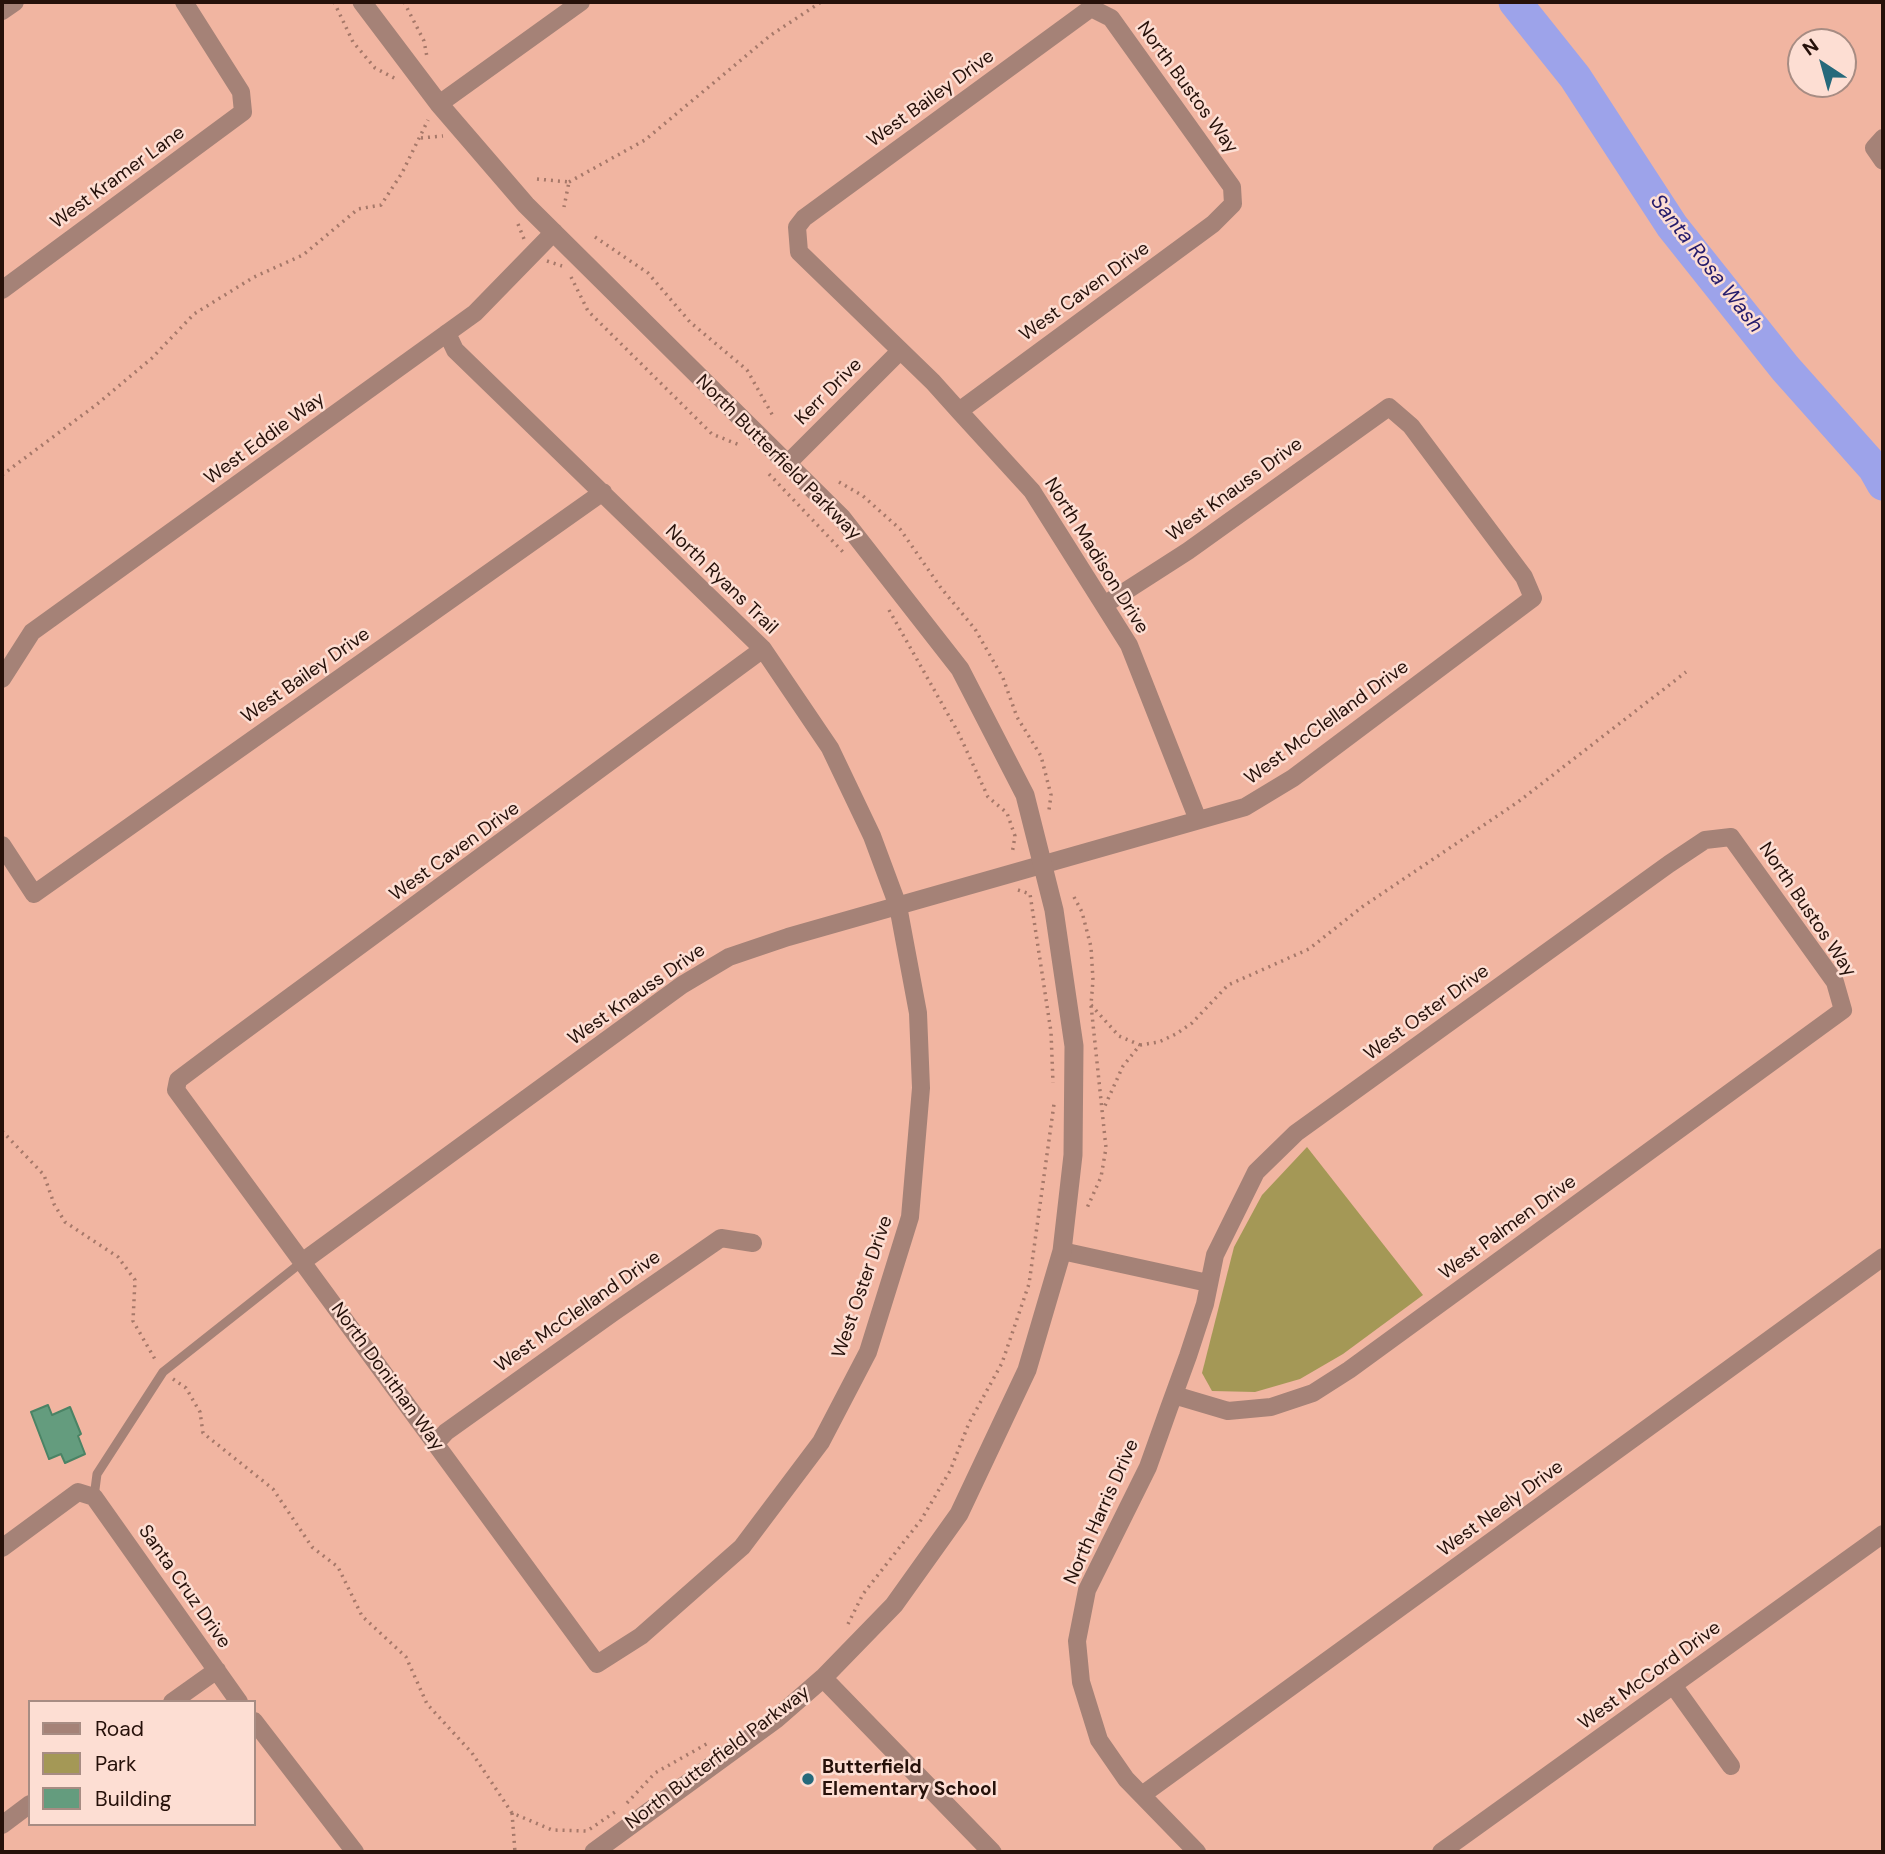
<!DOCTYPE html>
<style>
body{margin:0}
#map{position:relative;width:1885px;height:1854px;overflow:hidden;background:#f1b5a1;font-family:"DM Sans",sans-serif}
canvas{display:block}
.frame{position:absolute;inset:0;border:4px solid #26110a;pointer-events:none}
.legend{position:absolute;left:28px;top:1700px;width:228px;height:126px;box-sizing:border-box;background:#fdded3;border:2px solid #a78c83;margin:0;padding:9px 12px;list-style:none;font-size:21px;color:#26110a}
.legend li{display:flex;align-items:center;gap:14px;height:35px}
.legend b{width:35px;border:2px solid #a78c83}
.north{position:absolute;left:1787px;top:28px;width:70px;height:70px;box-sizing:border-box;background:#fdded3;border:2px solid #a78c83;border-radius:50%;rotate:324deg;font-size:19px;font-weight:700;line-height:28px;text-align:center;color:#26110a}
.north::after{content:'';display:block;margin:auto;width:24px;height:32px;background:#26697b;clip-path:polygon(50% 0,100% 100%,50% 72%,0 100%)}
</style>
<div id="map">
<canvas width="1885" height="1854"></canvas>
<div class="frame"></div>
<ul class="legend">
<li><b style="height:9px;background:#a58277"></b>Road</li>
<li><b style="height:19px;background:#a49856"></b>Park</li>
<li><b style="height:19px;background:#649c7e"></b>Building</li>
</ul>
<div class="north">N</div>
</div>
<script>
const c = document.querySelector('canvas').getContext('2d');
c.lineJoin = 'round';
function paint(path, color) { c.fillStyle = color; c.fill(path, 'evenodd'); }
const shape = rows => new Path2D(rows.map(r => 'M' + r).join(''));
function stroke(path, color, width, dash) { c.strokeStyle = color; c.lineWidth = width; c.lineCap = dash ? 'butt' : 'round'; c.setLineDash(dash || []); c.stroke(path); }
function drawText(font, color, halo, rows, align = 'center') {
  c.font = font + ' "DM Sans",sans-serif'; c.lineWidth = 5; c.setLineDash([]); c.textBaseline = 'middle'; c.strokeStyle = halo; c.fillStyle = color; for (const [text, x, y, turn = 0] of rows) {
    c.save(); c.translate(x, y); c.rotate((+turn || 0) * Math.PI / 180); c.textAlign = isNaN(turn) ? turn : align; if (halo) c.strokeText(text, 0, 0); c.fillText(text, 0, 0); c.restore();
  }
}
paint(shape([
 [1307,1147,1423,1295,1343,1354,1300,1379,1255,1392,1212,1391,1202,1373,1234,1247,1262,1195]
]), '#a49856');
stroke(shape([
 [1515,2,1575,77,1672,226,1785,368,1874,468,1883,484]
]), '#9da3ea', 33);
const building = shape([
 [48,1405,52,1415,70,1407,81,1434,78,1436,85,1454,65,1463,61,1454,49,1459,31,1412,48,1405]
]);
paint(building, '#649c7e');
stroke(building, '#4b8365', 2);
stroke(shape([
 [334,2,353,42,375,68,396,79],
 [404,2,424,41,427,57],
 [421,138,443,136],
 [537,179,569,182,564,207],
 [569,182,645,140,771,35,821,2],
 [518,224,524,239],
 [595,237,648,273,690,322,747,370,773,416],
 [547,261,562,266],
 [571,277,588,311,712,434,742,446],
 [769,474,843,552],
 [2,475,96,405,152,358,194,314,254,277,303,255,358,209,381,205,402,173,428,120],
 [839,482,863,496,900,529,941,588,975,629,1003,678,1017,717,1041,756,1051,795,1049,810],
 [889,610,958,732,988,797,1007,813,1015,836,1012,854],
 [1018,890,1030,894,1051,1032,1053,1083],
 [1074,897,1082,912,1091,947,1093,980,1091,1005,1106,1148,1101,1177,1087,1208],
 [1091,1005,1119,1036,1140,1045,1123,1066,1103,1110],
 [1140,1045,1159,1042,1176,1034,1192,1023,1228,985,1309,949,1362,907,1518,802,1686,672],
 [2,1131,44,1175,54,1204,65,1222,118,1257,135,1280,133,1321,156,1361],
 [173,1379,186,1388,200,1412,203,1433,273,1489,312,1547,338,1567,362,1616,406,1657,427,1704,472,1753,512,1813,552,1830,587,1831,615,1812],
 [848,1624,863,1594,921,1520,950,1471,969,1423,1002,1363,1029,1284,1054,1104],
 [627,1803,655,1773,710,1742],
 [512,1813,515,1852]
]), '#a67869', 3.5, [2, 5]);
stroke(shape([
 [94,1497,97,1474,163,1372,302,1262]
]), '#a58277', 9);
stroke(shape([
 [2,11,15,2],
 [439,104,581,2],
 [1883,138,1874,148,1883,161],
 [2,290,243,112,241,92,184,2],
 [447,333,455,350,763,649,830,748,872,836,898,906,918,1013,921,1088,910,1217,868,1352,821,1442,742,1547,641,1636,597,1664,176,1090,178,1080,222,1047,763,649],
 [959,411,1213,224,1233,204,1232,187,1111,18,1091,8,804,218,797,227,799,252,933,382,959,411,1032,491,1129,645,1198,820],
 [788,463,900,351],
 [2,679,32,632,475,313,554,232],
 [2,845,34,894,603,492],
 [1062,1251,1208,1283],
 [302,1262,682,985,729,957,788,937,1245,807,1293,778,1533,598,1524,577,1411,426,1389,407,1188,551,1104,605],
 [1174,1395,1228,1411,1271,1407,1313,1393,1349,1370,1843,1010,1835,982,1731,837,1705,840,1669,864,1296,1133,1256,1172,1215,1255,1205,1304,1188,1356,1169,1408,1148,1467,1087,1590,1077,1641,1081,1682,1099,1740,1126,1779,1197,1852],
 [436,1443,446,1432,614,1312,721,1238,753,1243],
 [2,1548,78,1492,94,1497,239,1702],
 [1673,1685,1731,1766],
 [172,1702,217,1670],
 [254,1721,355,1852],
 [1142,1795,1883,1257],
 [2,1825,30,1804],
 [1441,1852,1883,1534]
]), '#a58277', 18);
stroke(shape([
 [362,2,439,104,526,205,842,518,960,669,1025,795,1054,910,1074,1046,1073,1155,1062,1251,1027,1370,959,1514,894,1605,823,1678,776,1719,594,1852],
 [823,1678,992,1852]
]), '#a58277', 19);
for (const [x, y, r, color] of [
 [808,1779,7,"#26697b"]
]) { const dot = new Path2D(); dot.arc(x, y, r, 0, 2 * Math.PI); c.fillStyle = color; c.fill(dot); stroke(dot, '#fdded3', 2.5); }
drawText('19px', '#26110a', '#fdded3', [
 ["North Bustos Way",1187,88,54],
 ["West Bailey Drive",931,99,-36],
 ["West Kramer Lane",118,178,-36],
 ["West Caven Drive",1085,292,-36],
 ["Kerr Drive",829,392,-45],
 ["West Eddie Way",265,439,-36],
 ["North Butterfield Parkway",778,458,45],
 ["West Knauss Drive",1235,490,-36],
 ["North Madison Drive",1096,556,58],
 ["North Ryans Trail",721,580,44],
 ["West Bailey Drive",306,676,-35],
 ["West McClelland Drive",1327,723,-36],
 ["West Caven Drive",455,852,-36],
 ["North Bustos Way",1807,910,56],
 ["West Knauss Drive",637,995,-35],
 ["West Oster Drive",1427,1013,-36],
 ["West Palmen Drive",1508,1228,-36],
 ["West Oster Drive",863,1287,-71],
 ["West McClelland Drive",578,1312,-35],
 ["North Donithan Way",387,1377,54],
 ["West Neely Drive",1501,1509,-36],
 ["North Harris Drive",1102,1512,-66],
 ["Santa Cruz Drive",184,1587,55],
 ["West McCord Drive",1650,1676,-36],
 ["North Butterfield Parkway",718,1758,-37]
]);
drawText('bold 19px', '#26110a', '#fdded3', [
 ["Butterfield",822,1768],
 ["Elementary School",822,1790]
], 'left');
drawText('italic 21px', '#241b6b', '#fdded3', [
 ["Santa Rosa Wash",1706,264,52]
]);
</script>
